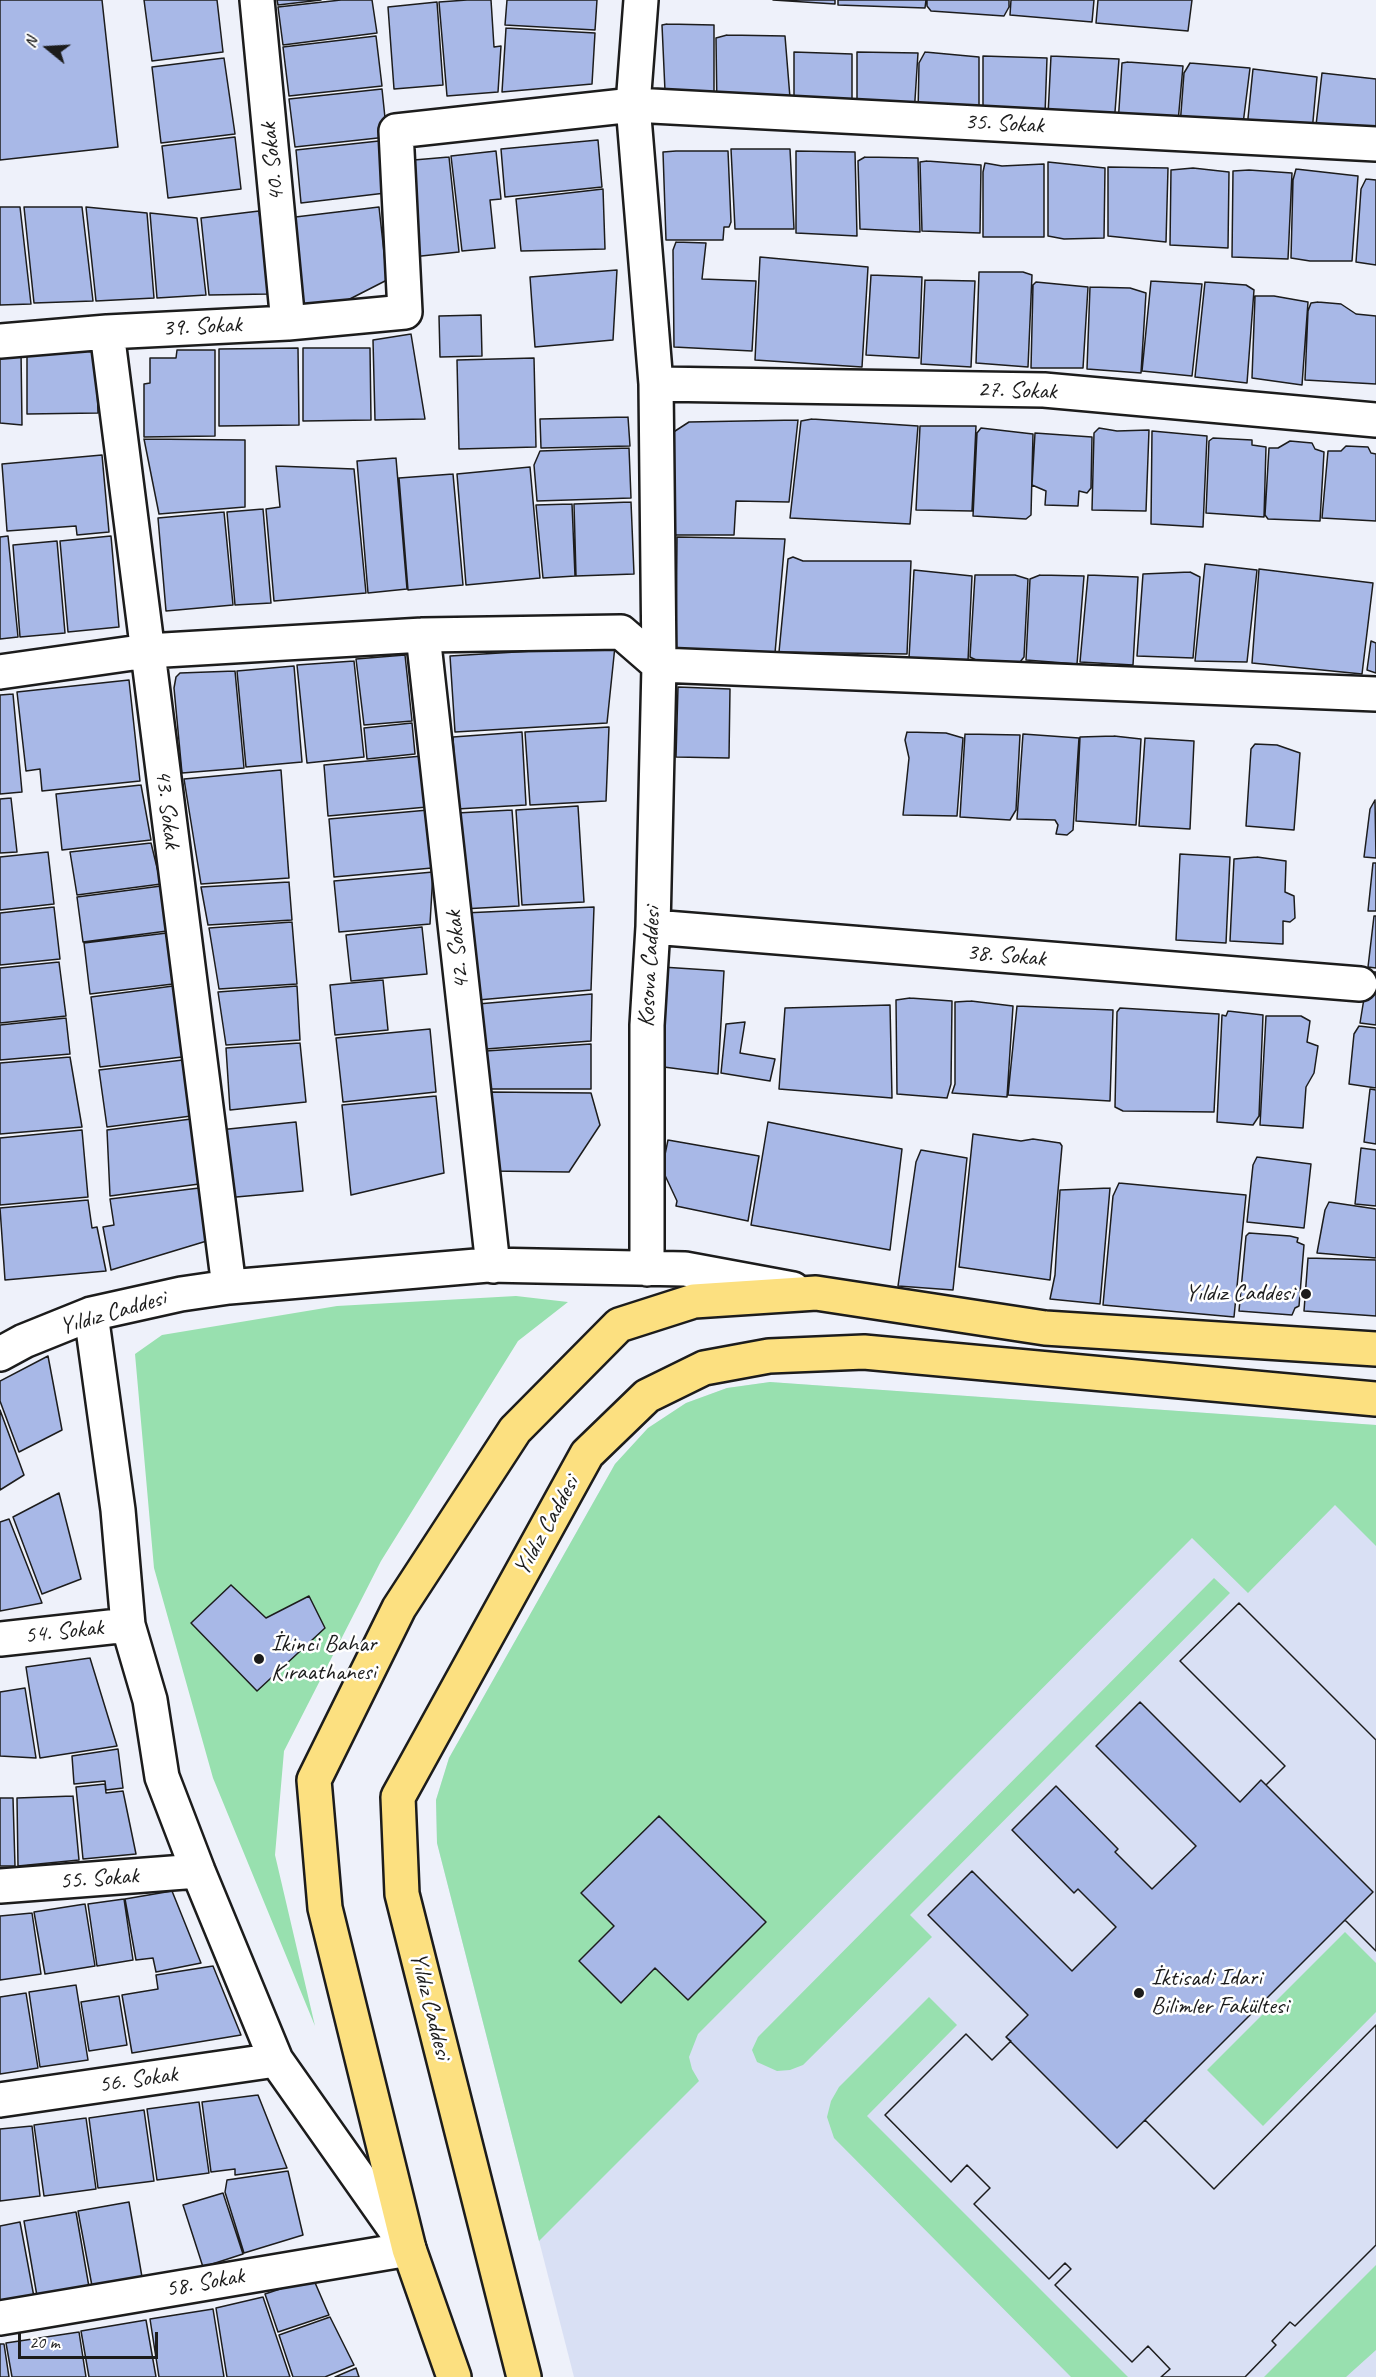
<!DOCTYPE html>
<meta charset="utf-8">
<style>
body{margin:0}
#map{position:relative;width:1376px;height:2377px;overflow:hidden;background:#eef1fa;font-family:Caveat,sans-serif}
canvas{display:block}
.north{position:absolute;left:18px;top:18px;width:60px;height:60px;-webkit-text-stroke:4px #fff;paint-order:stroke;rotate:288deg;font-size:16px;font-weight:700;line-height:24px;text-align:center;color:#1c1c1c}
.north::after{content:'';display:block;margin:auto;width:21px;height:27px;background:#1c1c1c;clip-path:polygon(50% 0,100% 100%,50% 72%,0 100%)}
.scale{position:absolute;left:18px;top:2332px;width:140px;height:27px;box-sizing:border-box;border:3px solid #1c1c1c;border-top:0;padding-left:8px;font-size:18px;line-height:21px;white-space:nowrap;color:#1c1c1c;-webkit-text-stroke:4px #fff;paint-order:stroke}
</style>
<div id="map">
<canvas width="1376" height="2377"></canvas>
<div class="north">N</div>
<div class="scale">20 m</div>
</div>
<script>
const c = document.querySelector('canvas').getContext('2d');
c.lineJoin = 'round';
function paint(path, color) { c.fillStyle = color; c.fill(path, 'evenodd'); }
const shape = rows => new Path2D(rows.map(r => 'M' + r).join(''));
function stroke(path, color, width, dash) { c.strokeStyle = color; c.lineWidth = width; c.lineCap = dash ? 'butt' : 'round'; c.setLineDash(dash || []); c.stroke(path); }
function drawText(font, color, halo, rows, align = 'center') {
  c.font = font + ' Caveat,sans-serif'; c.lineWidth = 5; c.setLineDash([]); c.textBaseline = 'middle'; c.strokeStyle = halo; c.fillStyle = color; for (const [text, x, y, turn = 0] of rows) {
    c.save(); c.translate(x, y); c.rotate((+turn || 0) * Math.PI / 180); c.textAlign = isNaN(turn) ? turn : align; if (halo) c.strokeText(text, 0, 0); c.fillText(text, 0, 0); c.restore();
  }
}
paint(shape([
 [770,1382,1376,1425,1376,2377,574,2377,437,1843,436,1800,449,1758,615,1464,648,1428,686,1403,727,1388]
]), '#d9e0f4');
paint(shape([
 [516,1296,568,1302,518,1341,381,1561,284,1751,275,1855,315,2026,213,1778,154,1568,135,1354,162,1335,337,1306],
 [770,1382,1376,1425,1376,1546,1335,1505,1248,1593,1192,1538,698,2034,689,2057,692,2069,699,2081,539,2241,437,1843,436,1800,449,1758,615,1464,648,1428,686,1403,727,1388],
 [1214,1578,1230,1593,910,1915,932,1937,803,2065,790,2070,777,2071,757,2062,752,2050,758,2037],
 [1345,1932,1376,1963,1376,2012,1263,2126,1207,2070],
 [929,1997,957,2025,867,2116,1128,2377,1071,2377,834,2138,827,2117,831,2101,839,2087],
 [1376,2265,1376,2350,1346,2377,1264,2377]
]), '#98e0af');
const building = shape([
 [0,0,102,0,118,147,0,160,0,0],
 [144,0,217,0,223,52,152,61,144,0],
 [277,0,321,0,278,5,277,0],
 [341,0,372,0,377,33,283,45,278,7,341,0],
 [467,0,491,0,494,47,501,46,498,92,447,96,439,2,467,0],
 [507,0,597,0,595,30,505,25,507,0],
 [773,0,835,0,835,4,773,0],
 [838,0,926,0,925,8,838,5,838,0],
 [927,0,1009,0,1009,7,1004,16,931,11,927,6,927,0],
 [1011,0,1094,0,1092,22,1010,15,1011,0],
 [1098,0,1192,0,1188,31,1096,23,1098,0],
 [437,2,443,85,394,89,388,7,437,2],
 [667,24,714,25,714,112,666,113,662,25,667,24],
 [506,28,595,33,592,84,502,92,506,28],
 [727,35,785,36,791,110,717,111,716,38,727,35],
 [376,36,382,86,289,96,283,47,376,36],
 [794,52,852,54,852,111,794,109,794,52],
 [857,52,918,53,914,115,857,110,857,52],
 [925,52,979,57,979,118,918,114,919,63,925,52],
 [983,56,1047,58,1045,114,983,115,983,56],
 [1051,56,1119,59,1114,125,1048,115,1051,56],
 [224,58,235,134,161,143,152,67,224,58],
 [1128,62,1183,66,1178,122,1118,124,1122,63,1128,62],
 [1190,63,1250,68,1242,132,1180,126,1184,73,1190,63],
 [1253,69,1317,77,1312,132,1247,128,1253,69],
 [1322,73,1376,79,1376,136,1315,134,1322,73],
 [382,89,387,137,295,147,289,99,382,89],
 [235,137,241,189,168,198,162,146,235,137],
 [388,140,394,192,301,203,296,150,388,140],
 [598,140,602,187,505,197,501,149,598,140],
 [731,149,790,149,794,229,735,229,731,149],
 [496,151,501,199,490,200,495,248,462,251,451,156,496,151],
 [676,151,728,151,731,222,729,227,724,227,723,240,666,240,663,152,676,151],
 [796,151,855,152,857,236,796,233,796,151],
 [449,157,459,252,412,257,402,161,449,157],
 [865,157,918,158,920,232,860,229,858,161,865,157],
 [927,161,981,165,980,233,922,231,920,162,927,161],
 [1048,162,1105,168,1104,238,1064,239,1048,236,1048,162],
 [985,163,1002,166,1044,164,1044,237,983,237,983,172,985,163],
 [1108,167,1168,168,1166,242,1108,236,1108,167],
 [1193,168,1229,172,1228,248,1170,245,1171,170,1193,168],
 [1296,169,1358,176,1352,261,1310,261,1291,258,1293,180,1296,169],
 [1249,170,1292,173,1288,259,1232,257,1233,171,1249,170],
 [1366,179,1376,180,1376,265,1356,262,1361,189,1366,179],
 [603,189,605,249,521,251,516,199,603,189],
 [0,207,20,207,31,304,0,305,0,207],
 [24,207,82,207,93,301,34,303,24,207],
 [86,207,147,213,154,298,96,301,86,207],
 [379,207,387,280,342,303,297,309,287,218,379,207],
 [259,211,269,294,209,295,201,218,259,211],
 [150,213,197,218,206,295,157,298,150,213],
 [676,242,706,243,702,279,756,281,752,351,674,347,673,250,676,242],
 [760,257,868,267,862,367,755,360,760,257],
 [617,270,613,340,535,347,530,277,617,270],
 [979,272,1023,272,1032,275,1028,367,976,363,979,272],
 [871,275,922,277,919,358,866,355,871,275],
 [925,280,975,281,971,367,921,364,925,280],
 [1151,281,1202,284,1192,376,1142,371,1151,281],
 [1036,282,1088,287,1083,368,1031,368,1033,285,1036,282],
 [1205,282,1246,285,1254,290,1247,383,1195,377,1205,282],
 [1090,287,1130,288,1146,293,1141,373,1087,369,1090,287],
 [1255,296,1274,296,1308,302,1302,385,1252,378,1255,296],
 [1318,302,1341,304,1356,314,1376,316,1376,384,1305,380,1308,311,1311,303,1318,302],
 [481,315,482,356,440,357,439,316,481,315],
 [411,334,425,419,375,420,373,340,411,334],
 [96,348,98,413,27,414,27,351,96,348],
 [298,348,299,425,219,426,219,349,298,348],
 [303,348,370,348,371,420,303,421,303,348],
 [177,350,215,350,215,436,144,437,144,384,150,383,150,358,176,358,177,350],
 [0,351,21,351,22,425,0,423,0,351],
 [534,358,536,447,459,449,457,360,534,358],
 [628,417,630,446,541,448,540,419,628,417],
 [812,419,918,426,910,524,790,518,801,421,812,419],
 [798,420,789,502,736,501,734,535,668,535,672,433,689,422,798,420],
 [920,426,976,426,972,511,916,510,920,426],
 [981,428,1033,434,1031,515,1026,519,973,516,977,433,981,428],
 [1099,428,1117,431,1149,430,1146,511,1092,510,1094,433,1099,428],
 [1152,431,1207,436,1203,527,1151,524,1152,431],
 [1035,433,1092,437,1091,488,1087,493,1079,491,1078,506,1045,505,1046,491,1032,485,1035,433],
 [1213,438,1252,440,1252,445,1266,447,1264,517,1206,513,1209,441,1213,438],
 [144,439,245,440,245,507,159,514,144,439],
 [1290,441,1312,443,1315,449,1324,452,1320,521,1268,519,1265,515,1269,448,1278,448,1290,441],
 [1346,446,1368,447,1371,453,1376,454,1376,521,1322,518,1328,451,1341,451,1346,446],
 [629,448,631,498,537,501,534,465,540,451,629,448],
 [102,455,109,532,77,535,76,526,7,531,2,464,102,455],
 [396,458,407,589,368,593,357,461,396,458],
 [276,466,354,469,366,593,274,601,266,509,280,507,276,466],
 [530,467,540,578,466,585,457,474,530,467],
 [453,474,463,585,408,590,399,478,453,474],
 [631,502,634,574,576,576,574,504,631,502],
 [572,504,575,576,543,578,536,505,572,504],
 [263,509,271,603,235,605,227,512,263,509],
 [224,512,233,605,166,611,158,518,224,512],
 [8,536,18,637,0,639,0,537,8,536],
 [111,536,119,627,68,632,60,541,111,536],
 [677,537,785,539,775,653,676,650,677,537],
 [57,541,65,633,20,637,13,545,57,541],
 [793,557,803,561,911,561,907,654,779,652,788,559,793,557],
 [1205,564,1257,570,1247,662,1195,661,1205,564],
 [1259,569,1373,583,1362,674,1252,663,1259,569],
 [914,570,972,576,968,661,909,658,914,570],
 [1190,572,1200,577,1193,658,1137,656,1143,574,1190,572],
 [975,575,1015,575,1028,579,1024,657,1020,662,978,661,970,657,975,575],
 [1040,575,1084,576,1077,664,1026,660,1030,579,1040,575],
 [1088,575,1138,577,1133,665,1080,662,1088,575],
 [1371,641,1376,643,1376,673,1367,670,1371,641],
 [615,646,607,723,455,732,450,656,615,646],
 [405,655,412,721,364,725,356,659,405,655],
 [354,661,364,757,307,763,297,665,354,661],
 [294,666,302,762,246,767,237,671,294,666],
 [235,671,244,768,182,773,174,688,176,677,180,673,235,671],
 [129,680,140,781,42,791,40,769,26,771,17,692,129,680],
 [678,687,730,689,729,758,676,757,678,687],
 [13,694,22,792,0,794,0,695,13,694],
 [412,723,415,754,367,759,364,728,412,723],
 [609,727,606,801,530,805,525,732,609,727],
 [522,732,526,805,457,809,453,737,522,732],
 [907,732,946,733,963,738,957,816,903,815,909,758,905,740,907,732],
 [965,734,1020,735,1016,810,1010,820,960,817,965,734],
 [1023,734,1079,738,1073,830,1067,835,1056,834,1058,825,1055,820,1017,819,1023,734],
 [1114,736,1141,739,1136,825,1076,821,1080,737,1114,736],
 [1145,738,1194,741,1190,829,1139,826,1145,738],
 [1255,744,1277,745,1300,753,1294,830,1246,826,1251,749,1255,744],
 [422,756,427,807,328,816,324,765,422,756],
 [281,770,289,878,201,884,184,779,281,770],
 [141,785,151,840,62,850,56,794,141,785],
 [11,798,17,852,0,853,0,799,11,798],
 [1375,800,1376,858,1364,857,1370,809,1375,800],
 [578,806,584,902,522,905,516,810,578,806],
 [428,810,432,868,334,877,329,819,428,810],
 [512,810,519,906,462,909,457,813,512,810],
 [151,843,161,884,77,895,70,852,151,843],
 [48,852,54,904,0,910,0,857,48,852],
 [1180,854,1230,857,1226,943,1176,940,1180,854],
 [1257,857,1286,861,1285,892,1294,896,1295,918,1290,922,1283,921,1283,944,1230,941,1234,859,1257,857],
 [1373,863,1376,863,1376,911,1368,911,1373,863],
 [433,872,430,924,339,932,334,881,433,872],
 [289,882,292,920,208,925,201,887,289,882],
 [161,886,167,931,83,942,77,897,161,886],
 [54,907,60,959,0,965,0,913,54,907],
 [594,907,591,990,478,1000,464,913,594,907],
 [1374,916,1376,916,1376,968,1368,967,1374,916],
 [292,922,297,984,219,989,209,928,292,922],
 [422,927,427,974,351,981,346,935,422,927],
 [167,933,173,984,90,994,84,943,167,933],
 [59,962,66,1016,0,1023,0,968,59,962],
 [662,967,724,971,718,1074,656,1066,662,967],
 [1371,972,1376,972,1376,1025,1360,1023,1368,974,1371,972],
 [383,980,388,1030,335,1035,330,985,383,980],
 [173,986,182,1057,100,1067,91,997,173,986],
 [297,986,300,1040,226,1045,218,992,297,986],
 [592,994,591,1041,486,1049,478,1004,592,994],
 [910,998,952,1001,951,1084,947,1098,897,1094,896,1000,910,998],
 [971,1001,1013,1006,1007,1097,952,1093,955,1084,955,1002,971,1001],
 [890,1005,892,1098,779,1089,785,1008,890,1005],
 [1017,1006,1113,1010,1110,1101,1008,1095,1017,1006],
 [1120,1008,1219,1014,1214,1112,1123,1111,1115,1107,1117,1012,1120,1008],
 [1228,1011,1263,1015,1259,1116,1253,1125,1217,1122,1222,1015,1226,1016,1228,1011],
 [1266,1016,1301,1016,1310,1021,1307,1042,1318,1046,1314,1073,1306,1087,1303,1128,1260,1125,1266,1016],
 [66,1018,70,1054,0,1060,0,1025,66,1018],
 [745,1022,740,1053,775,1059,770,1081,721,1073,726,1024,745,1022],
 [1359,1026,1376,1028,1376,1088,1349,1084,1354,1034,1359,1026],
 [430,1029,436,1092,343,1102,336,1038,430,1029],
 [300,1043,306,1102,230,1110,226,1048,300,1043],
 [591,1044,591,1089,490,1089,486,1051,591,1044],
 [70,1057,82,1127,0,1134,0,1063,70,1057],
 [183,1060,191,1116,107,1127,99,1070,183,1060],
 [1370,1089,1376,1090,1376,1144,1364,1142,1370,1089],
 [489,1092,591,1093,600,1125,569,1172,489,1171,489,1092],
 [436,1096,444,1173,351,1195,342,1105,436,1096],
 [191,1119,199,1184,110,1196,107,1130,191,1119],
 [296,1122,303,1191,225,1198,219,1130,296,1122],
 [768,1122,902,1149,890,1250,751,1225,768,1122],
 [82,1130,88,1197,0,1205,0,1138,82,1130],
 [973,1134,1021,1141,1033,1139,1060,1143,1062,1146,1050,1280,959,1267,973,1134],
 [668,1140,759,1156,748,1221,676,1206,677,1201,662,1169,668,1140],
 [1361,1148,1376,1150,1376,1206,1355,1204,1361,1148],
 [921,1150,967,1158,953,1290,898,1286,916,1162,921,1150],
 [1257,1157,1311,1164,1304,1228,1247,1222,1253,1165,1257,1157],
 [1119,1183,1246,1195,1234,1317,1103,1305,1113,1196,1119,1183],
 [199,1188,210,1240,111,1270,103,1227,114,1225,110,1199,199,1188],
 [1110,1188,1100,1304,1050,1299,1055,1275,1060,1190,1110,1188],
 [88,1200,92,1228,97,1227,106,1271,5,1280,0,1208,88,1200],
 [1329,1202,1376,1209,1376,1258,1317,1253,1325,1210,1329,1202],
 [1249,1233,1290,1236,1298,1238,1297,1242,1304,1245,1299,1306,1295,1308,1292,1315,1239,1311,1246,1236,1249,1233],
 [1308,1258,1376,1260,1376,1316,1304,1311,1308,1258],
 [48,1356,62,1430,19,1452,0,1401,0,1381,48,1356],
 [0,1410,24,1475,0,1490,0,1410],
 [59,1493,81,1579,42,1594,13,1517,59,1493],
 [9,1519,42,1603,0,1611,0,1522,9,1519],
 [231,1585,266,1618,309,1596,325,1628,257,1691,191,1623,231,1585],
 [1239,1603,1376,1740,1376,1951,1345,1920,1145,2120,1214,2189,1376,2025,1376,2245,1295,2326,1290,2322,1272,2341,1276,2345,1245,2377,1161,2377,1170,2369,1148,2346,1132,2362,1055,2285,1071,2269,1065,2263,1049,2279,974,2204,990,2188,967,2165,951,2182,885,2115,966,2034,992,2060,1011,2041,1006,2037,1028,2015,928,1915,972,1871,1072,1971,1116,1927,1078,1889,1074,1893,1012,1830,1056,1786,1118,1849,1115,1852,1152,1889,1196,1846,1096,1746,1140,1702,1240,1802,1261,1780,1266,1785,1285,1766,1180,1661,1239,1603],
 [1239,1603,1376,1740,1376,1951,1345,1920,1145,2120,1214,2189,1376,2025,1376,2245,1295,2326,1290,2322,1272,2341,1276,2345,1245,2377,1161,2377,1170,2369,1148,2346,1132,2362,1055,2285,1071,2269,1065,2263,1049,2279,974,2204,990,2188,967,2165,951,2182,885,2115,966,2034,992,2060,1011,2041,1006,2037,1028,2015,928,1915,972,1871,1072,1971,1116,1927,1078,1889,1074,1893,1012,1830,1056,1786,1118,1849,1115,1852,1152,1889,1196,1846,1096,1746,1140,1702,1240,1802,1261,1780,1266,1785,1285,1766,1180,1661,1239,1603],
 [90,1658,117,1746,40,1758,26,1667,90,1658],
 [25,1688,36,1758,0,1756,0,1692,25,1688],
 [1140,1702,1240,1802,1261,1780,1373,1892,1117,2148,1006,2037,1028,2015,928,1915,972,1871,1072,1971,1116,1927,1078,1889,1074,1893,1012,1830,1056,1786,1118,1849,1115,1852,1152,1889,1196,1846,1096,1746,1140,1702],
 [118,1749,123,1788,106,1790,105,1781,74,1784,72,1756,118,1749],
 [105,1784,106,1793,123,1791,136,1854,83,1859,76,1787,105,1784],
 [73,1796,79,1860,18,1866,17,1798,73,1796],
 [0,1798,13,1798,15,1866,0,1866,0,1798],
 [659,1816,766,1922,688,2000,655,1968,621,2003,579,1961,614,1926,581,1893,659,1816],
 [172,1891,201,1963,156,1972,153,1958,136,1960,125,1899,172,1891],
 [124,1899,133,1960,97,1966,88,1904,124,1899],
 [85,1904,95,1966,45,1974,34,1912,85,1904],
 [32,1913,41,1974,0,1980,0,1916,32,1913],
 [213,1966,241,2035,132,2053,122,1995,158,1989,156,1975,213,1966],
 [76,1985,88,2060,40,2067,29,1992,76,1985],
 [26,1993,38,2068,0,2074,0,1997,26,1993],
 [119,1996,127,2045,89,2051,81,2002,119,1996],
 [258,2095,287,2168,235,2175,235,2169,211,2172,202,2102,258,2095],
 [199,2102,209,2173,157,2180,147,2109,199,2102],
 [144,2110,154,2181,98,2188,89,2118,144,2110],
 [86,2118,96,2189,44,2196,34,2125,86,2118],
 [32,2126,40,2196,0,2201,0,2129,32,2126],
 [288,2171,303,2235,244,2253,225,2192,227,2180,288,2171],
 [223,2193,243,2254,203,2267,183,2205,223,2193],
 [129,2202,142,2277,92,2286,78,2211,129,2202],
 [76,2212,89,2287,37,2296,24,2221,76,2212],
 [20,2222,34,2297,0,2303,0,2226,20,2222],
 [313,2278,329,2315,278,2332,265,2294,313,2278],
 [263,2297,290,2377,227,2377,216,2308,263,2297],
 [213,2309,224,2377,159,2377,150,2319,213,2309],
 [330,2317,354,2365,325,2377,293,2377,279,2335,330,2317],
 [146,2320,156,2377,89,2377,81,2331,146,2320],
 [79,2332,86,2377,12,2377,6,2343,79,2332],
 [0,2344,4,2344,9,2377,0,2377,0,2344],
 [356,2368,359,2377,335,2377,356,2368]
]);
paint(building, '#a8b8e7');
stroke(building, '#1c1c1c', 1.5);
const minor = shape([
 [257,0,288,323],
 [641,0,633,105,656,384,659,665,653,927,647,1025,647,1269],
 [107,332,229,1287],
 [0,341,107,332,288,323,405,312,396,131,633,105,1376,144],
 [656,384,1044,390,1376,420],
 [423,635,493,1266],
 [0,672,147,651,423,635,621,632,659,665,1376,694],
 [653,927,1360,984],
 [0,1354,24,1341,91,1314,181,1294,229,1287,488,1265,685,1269,793,1289],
 [0,1639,128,1625],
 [0,1886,198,1871],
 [0,2100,276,2060],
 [0,2318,409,2249,276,2060,198,1871,162,1777,150,1700,128,1625,118,1510,91,1314]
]);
const major = shape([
 [454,2377,409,2249,325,1908,314,1780,399,1608,515,1430,619,1325,694,1301,816,1293,1045,1328,1376,1349],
 [524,2377,402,1894,398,1797,587,1454,647,1396,704,1368,769,1356,864,1352,1376,1399]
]);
stroke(minor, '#1c1c1c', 38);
stroke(major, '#1c1c1c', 38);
stroke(minor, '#fff', 33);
stroke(major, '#fce080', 33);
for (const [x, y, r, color] of [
 [1306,1294,6,"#1c1c1c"],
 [259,1659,6,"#1c1c1c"],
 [1139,1993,6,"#1c1c1c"]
]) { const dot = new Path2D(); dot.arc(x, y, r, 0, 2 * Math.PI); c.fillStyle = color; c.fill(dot); stroke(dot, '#fff', 2); }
drawText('24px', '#1c1c1c', '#fff', [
 ["35. Sokak",1004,124,3],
 ["40. Sokak",273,162,-96],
 ["39. Sokak",202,327,-3],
 ["27. Sokak",1017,391,2],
 ["43. Sokak",167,809,83],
 ["42. Sokak",458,950,-96],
 ["38. Sokak",1006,956,5],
 ["Kosova Caddesi",650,967,-87],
 ["Yıldız Caddesi",113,1313,-16],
 ["Yıldız Caddesi",547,1526,-61],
 ["54. Sokak",64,1632,-6],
 ["55. Sokak",99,1879,-4],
 ["Yıldız Caddesi",430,2006,76],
 ["56. Sokak",138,2080,-8],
 ["58. Sokak",205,2283,-10]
]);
drawText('24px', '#1c1c1c', '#fff', [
 ["Yıldız Caddesi",1294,1294,"right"],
 ["İkinci Bahar",271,1645],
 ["Kıraathanesi",271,1673],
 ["İktisadi Idari",1151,1979],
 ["Bilimler Fakültesi",1151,2007]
], 'left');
</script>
